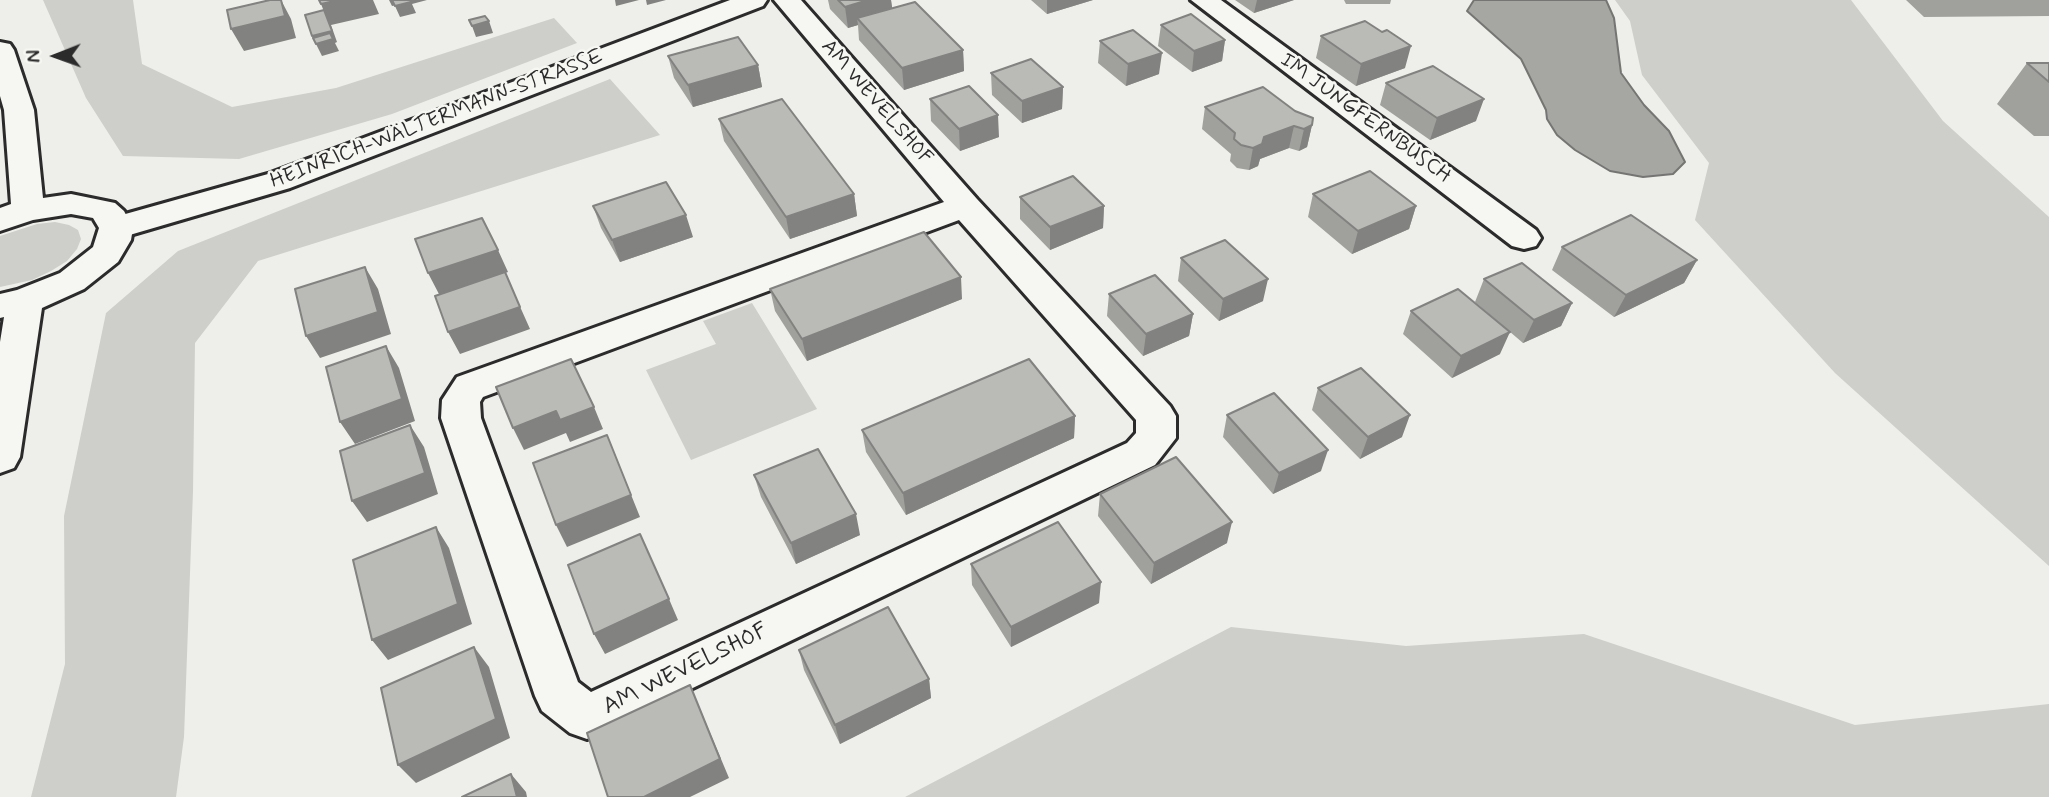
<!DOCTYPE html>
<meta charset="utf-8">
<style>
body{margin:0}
#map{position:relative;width:2049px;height:797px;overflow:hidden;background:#eeeeea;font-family:Mynerve,sans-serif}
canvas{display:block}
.north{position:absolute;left:21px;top:21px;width:70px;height:70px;-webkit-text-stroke:5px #f6f6f2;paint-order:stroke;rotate:269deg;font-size:19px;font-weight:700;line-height:28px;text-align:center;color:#2b2b2b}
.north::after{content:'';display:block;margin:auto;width:24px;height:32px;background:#2b2b2b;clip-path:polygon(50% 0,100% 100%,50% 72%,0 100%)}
</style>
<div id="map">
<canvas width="2049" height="797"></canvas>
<div class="north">N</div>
</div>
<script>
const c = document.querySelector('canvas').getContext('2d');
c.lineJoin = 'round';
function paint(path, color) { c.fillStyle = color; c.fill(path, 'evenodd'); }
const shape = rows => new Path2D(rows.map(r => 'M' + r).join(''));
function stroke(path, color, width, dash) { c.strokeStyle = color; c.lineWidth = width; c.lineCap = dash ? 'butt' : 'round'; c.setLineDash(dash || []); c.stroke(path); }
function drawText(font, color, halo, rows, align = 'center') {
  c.font = font + ' Mynerve,sans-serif'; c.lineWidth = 5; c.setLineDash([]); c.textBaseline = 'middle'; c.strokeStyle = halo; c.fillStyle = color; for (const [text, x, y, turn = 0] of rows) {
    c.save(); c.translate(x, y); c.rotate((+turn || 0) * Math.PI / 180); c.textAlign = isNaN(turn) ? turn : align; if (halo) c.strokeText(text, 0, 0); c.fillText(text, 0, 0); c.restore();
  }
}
paint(shape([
 [43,0,133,0,142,64,232,107,336,88,554,18,577,43,392,114,239,159,123,156,86,98],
 [1615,0,1851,0,1943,121,2049,217,2049,566,1835,373,1695,220,1709,163,1642,75,1630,21],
 [610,79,660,135,258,261,195,343,193,491,184,737,176,797,31,797,65,664,64,516,106,313,178,251],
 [55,222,69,225,78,230,81,239,77,249,67,261,51,271,32,280,0,287,0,236,37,224],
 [752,303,817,409,691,460,646,370,716,344,703,321],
 [1231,627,1406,646,1584,634,1855,725,2049,704,2049,797,905,797]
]), '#cececa');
const water = shape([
 [1474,0,1606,0,1614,18,1621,73,1644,105,1669,131,1685,162,1673,174,1643,177,1610,171,1575,150,1557,135,1547,119,1546,110,1521,59,1467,11,1474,0]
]);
paint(water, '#a6a6a3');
stroke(water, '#757573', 2);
const minor = shape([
 [730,0,767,0,763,6,290,188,116,239,104,236,99,228,104,220,268,174,730,0],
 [774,0,801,0,977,199,1170,406,1176,416,1176,438,1155,465,587,739,570,733,542,711,535,696,441,418,442,400,457,377,944,202,774,0],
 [959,220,1136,420,1136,433,1127,443,591,692,578,682,481,418,480,402,483,397,959,220],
 [1191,0,1221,0,1536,230,1541,238,1536,246,1524,249,1512,246,1191,0]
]);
const tertiary = shape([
 [0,42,10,44,14,50,34,110,43,198,71,194,115,203,124,211,133,228,131,240,118,262,84,289,42,308,20,457,14,468,0,473,0,342,4,317,0,318,0,294,17,290,60,273,93,247,99,228,93,218,71,214,33,220,0,231,0,208,11,204,4,110,0,96,0,42]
]);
stroke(minor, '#2b2b2b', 6);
stroke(tertiary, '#2b2b2b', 6);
paint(minor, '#f6f6f2');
paint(tertiary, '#f6f6f2');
paint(shape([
 [828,0,891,0,892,8,963,50,964,71,904,90,859,40,858,25,848,28,830,9],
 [1031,0,1093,0,1047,14],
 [1235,0,1294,0,1254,13],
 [1344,0,1391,0,1390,4,1346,4],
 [1906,0,2049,0,2049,16,1924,17],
 [1161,25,1225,40,1222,61,1192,72,1158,46],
 [1321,36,1405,68,1356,86,1316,58],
 [1100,41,1159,74,1126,86,1098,63],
 [668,56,758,65,762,87,693,107,674,78],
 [2027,63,2049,63,2049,136,2034,136,1997,104],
 [991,73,1063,87,1062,109,1022,123,992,95],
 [1386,83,1476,121,1430,140,1380,105],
 [930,99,999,137,960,151,931,121],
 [1205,107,1312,125,1307,147,1299,151,1289,148,1260,159,1258,166,1249,170,1237,168,1230,161,1231,154,1202,129],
 [719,119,854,194,857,216,790,239,724,141],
 [1313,194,1416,206,1409,229,1352,254,1308,217],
 [1020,197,1104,206,1103,228,1050,250,1020,219],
 [593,206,693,237,620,262,601,228],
 [1562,247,1697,260,1684,283,1614,317,1552,270],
 [1181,258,1263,301,1219,321,1178,281],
 [1484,279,1572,303,1561,326,1523,343,1475,302],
 [770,289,962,299,807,361,775,311],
 [1109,294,1193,314,1189,336,1143,356,1107,316],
 [1411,311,1500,354,1452,378,1403,334],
 [1318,388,1402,437,1360,459,1312,410],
 [1227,415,1321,471,1273,494,1223,437],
 [1075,416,1074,438,906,515,866,452,862,430],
 [754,475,860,535,796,564,761,497],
 [1100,494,1227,543,1151,584,1098,516],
 [971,564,1099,603,1011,647,972,585],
 [799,650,929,679,931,698,840,744,804,670]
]), '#a0a09d');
paint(shape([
 [281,0,291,19,296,38,244,51,231,29],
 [339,0,373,0,379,14,331,25,337,42,335,43,339,51,322,56,312,36,325,14,321,4],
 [389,0,427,0,412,4,416,13,400,17,395,6,410,2,392,6],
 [615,0,639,0,616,6],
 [646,0,666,0,647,5],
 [868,0,891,0,893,14,857,18,858,25,848,28,845,7],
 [1047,0,1093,0,1047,14],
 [1257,0,1294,0,1254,13],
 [489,21,493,33,476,37,472,26],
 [1225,40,1222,61,1192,72,1194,51],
 [1411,46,1405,68,1356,86,1361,64],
 [963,50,964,71,904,90,902,68],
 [1162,53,1159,74,1126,86,1128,64],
 [758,65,762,87,693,107,688,85],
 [1063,87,1062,109,1022,123,1022,101],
 [1484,99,1476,121,1430,140,1437,118],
 [998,115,999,137,960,151,959,129],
 [1312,125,1307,147,1299,151,1304,129],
 [1294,126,1289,148,1260,159,1258,166,1249,170,1253,148,1264,137],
 [854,194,857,216,790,239,786,217],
 [1104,206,1103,228,1050,250,1050,227],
 [1416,206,1409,229,1352,254,1358,231],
 [686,215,693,237,620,262,612,240],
 [498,250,508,272,440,296,428,273],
 [1697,260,1684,283,1614,317,1626,295],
 [365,267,378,289,391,334,320,358,306,336],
 [505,273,530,329,460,354,448,332],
 [961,277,962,299,807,361,802,339],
 [1268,279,1263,301,1219,321,1223,299],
 [1572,303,1561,326,1523,343,1534,320],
 [1193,314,1189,336,1143,356,1146,334],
 [1510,332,1500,354,1452,378,1461,356],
 [386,346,399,368,415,421,355,444,340,422],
 [594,407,603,429,570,442,566,433,524,450,513,428,556,411],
 [1410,415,1402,437,1360,459,1368,437],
 [1075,416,1074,438,906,515,903,493],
 [410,425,424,447,438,494,367,522,352,501],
 [607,435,640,517,567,547,556,525],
 [1328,450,1321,471,1273,494,1279,473],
 [856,514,860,535,796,564,791,543],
 [1232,522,1227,543,1151,584,1154,563],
 [436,527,449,548,472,624,388,660,372,640],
 [1101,582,1099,603,1011,647,1011,627],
 [669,599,678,620,605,654,594,634],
 [474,647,489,667,510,738,416,783,398,765],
 [929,679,931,698,840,744,835,725],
 [690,685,729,778,690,797,644,797],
 [511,774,526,792,527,797,517,797]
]), '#828280');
const building = shape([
 [270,0,281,0,285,16,231,29,227,10,270,0],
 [319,0,339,0,321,4,319,0],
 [392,0,410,0,411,2,395,6,392,0],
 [838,0,868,0,845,7,838,0],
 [915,2,963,50,902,68,857,18,915,2],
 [324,10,332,31,312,36,305,15,324,10],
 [1191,14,1225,40,1194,51,1161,25,1191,14],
 [485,16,489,21,472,26,469,20,485,16],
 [1365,21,1382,32,1387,30,1411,46,1361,64,1321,36,1365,21],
 [1133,30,1162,53,1128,64,1100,41,1133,30],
 [330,33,333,39,316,44,313,38,330,33],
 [738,37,758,65,688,85,668,56,738,37],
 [1031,59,1063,87,1022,101,991,73,1031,59],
 [2027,63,2049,63,2049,82,2027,63],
 [1433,66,1484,99,1437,118,1386,83,1433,66],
 [969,86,998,115,959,129,930,99,969,86],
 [1263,87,1295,111,1313,118,1312,125,1304,129,1294,126,1264,137,1262,144,1253,148,1241,145,1234,139,1235,133,1205,107,1263,87],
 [782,99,854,194,786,217,719,119,782,99],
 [1370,171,1416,206,1358,231,1313,194,1370,171],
 [1073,176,1104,206,1050,227,1020,197,1073,176],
 [666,182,686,215,612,240,593,206,666,182],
 [1631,215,1697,260,1626,295,1562,247,1631,215],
 [482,218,498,250,428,273,415,239,482,218],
 [924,232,961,277,802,339,770,289,924,232],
 [1225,240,1268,279,1223,299,1181,258,1225,240],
 [1522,263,1572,303,1534,320,1484,279,1522,263],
 [365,267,378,312,306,336,295,289,365,267],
 [505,272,520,307,448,332,435,296,505,272],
 [1155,275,1193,314,1146,334,1109,294,1155,275],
 [1458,289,1510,332,1461,356,1411,311,1458,289],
 [386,346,402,399,340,422,326,367,386,346],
 [571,359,594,407,560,420,556,411,513,428,496,387,571,359],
 [1029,359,1075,416,903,493,862,430,1029,359],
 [1361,368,1410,415,1368,437,1318,388,1361,368],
 [1274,393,1328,450,1279,473,1227,415,1274,393],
 [410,425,425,473,352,501,340,451,410,425],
 [607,435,631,495,556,525,533,463,607,435],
 [818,449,856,514,791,543,754,475,818,449],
 [1176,457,1232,522,1154,563,1100,494,1176,457],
 [1058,522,1101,582,1011,627,971,564,1058,522],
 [436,527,458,604,372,640,353,560,436,527],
 [640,534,669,599,594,634,568,565,640,534],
 [888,607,929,679,835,725,799,650,888,607],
 [474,647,496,719,398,765,381,688,474,647],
 [690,685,720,759,644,797,608,797,587,733,690,685],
 [511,774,517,797,462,797,511,774]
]);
paint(building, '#babab7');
stroke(building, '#828280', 2);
drawText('21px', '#2b2b2b', '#f6f6f2', [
 ["AM WEVELSHOF",876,103,49],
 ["IM JUNGFERNBUSCH",1365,119,36],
 ["HEINRICH-WÄLTERMANN-STRASSE",437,120,-21]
]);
drawText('24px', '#2b2b2b', '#f6f6f2', [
 ["AM WEVELSHOF",686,670,-26]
]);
</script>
